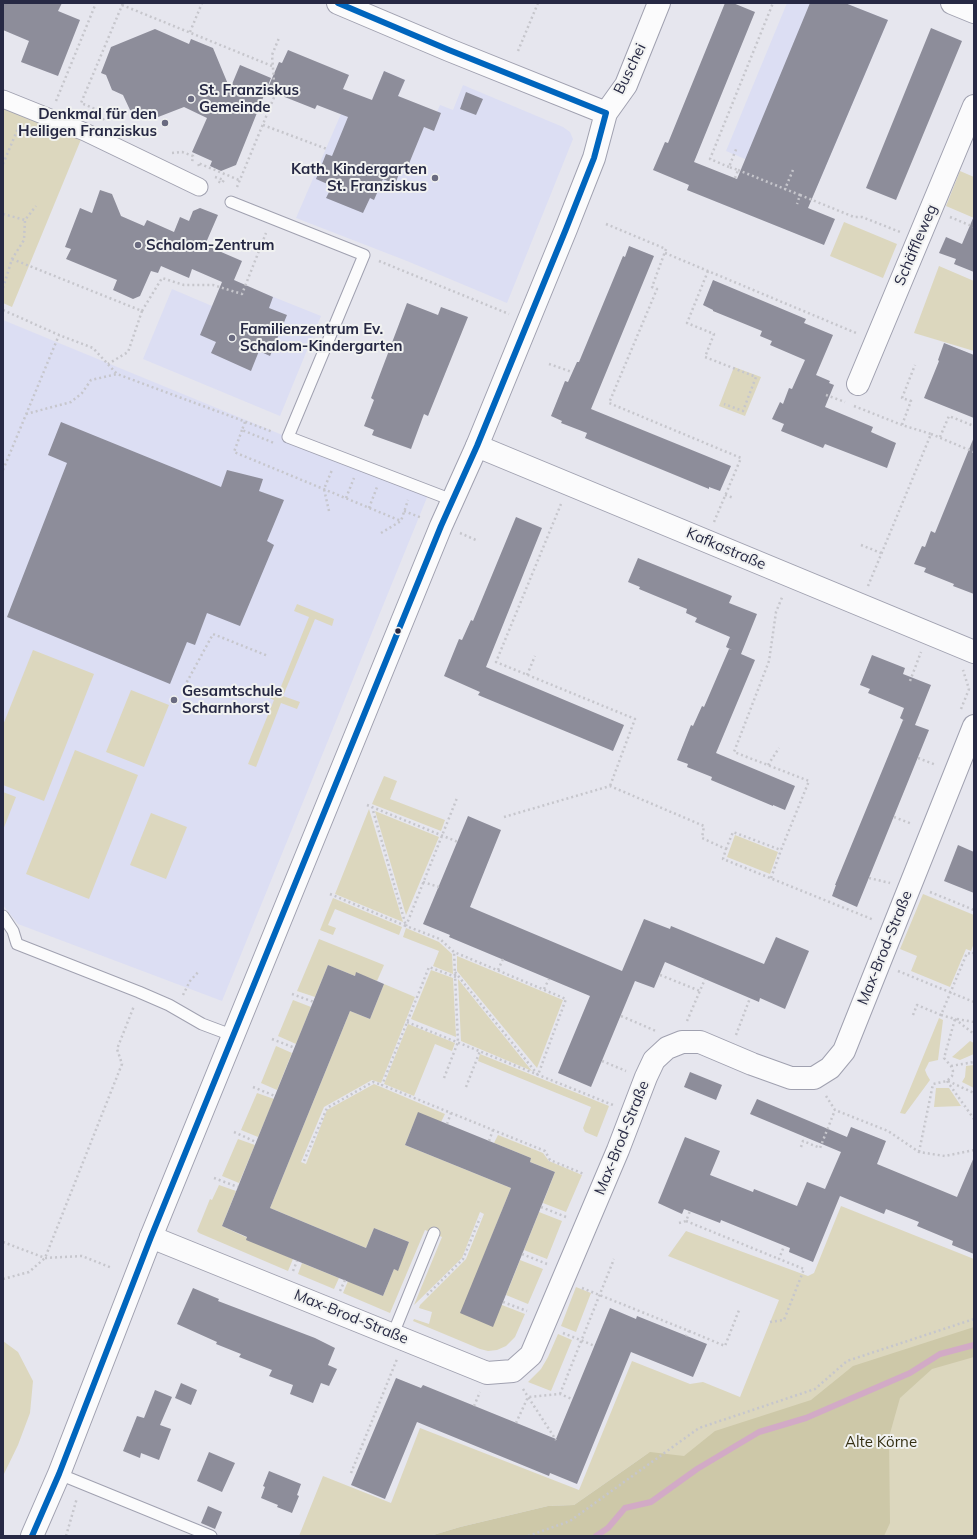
<!DOCTYPE html>
<meta charset="utf-8">
<style>
body{margin:0}
#map{position:relative;width:977px;height:1539px;overflow:hidden;background:#e6e6ee;font-family:Mulish,sans-serif}
canvas{display:block}
.frame{position:absolute;inset:0;border:4px solid #272944;pointer-events:none}
</style>
<div id="map">
<canvas width="977" height="1539"></canvas>
<div class="frame"></div>
</div>
<script>
const c = document.querySelector('canvas').getContext('2d');
c.lineJoin = 'round';
function paint(path, color) { c.fillStyle = color; c.fill(path, 'evenodd'); }
const shape = rows => new Path2D(rows.map(r => 'M' + r).join(''));
function stroke(path, color, width, dash) { c.strokeStyle = color; c.lineWidth = width; c.lineCap = dash ? 'butt' : 'round'; c.setLineDash(dash || []); c.stroke(path); }
function drawText(font, color, halo, rows, align = 'center') {
  c.font = font + ' Mulish,sans-serif'; c.lineWidth = 4; c.setLineDash([]); c.textBaseline = 'middle'; c.strokeStyle = halo; c.fillStyle = color; for (const [text, x, y, turn = 0] of rows) {
    c.save(); c.translate(x, y); c.rotate((+turn || 0) * Math.PI / 180); c.textAlign = isNaN(turn) ? turn : align; if (halo) c.strokeText(text, 0, 0); c.fillText(text, 0, 0); c.restore();
  }
}
paint(shape([
 [787,3,845,3,888,20,816,189,726,151],
 [384,71,405,80,391,113,433,131,441,114,437,112,440,105,453,110,463,85,563,127,570,132,573,139,507,303,407,261,296,218,350,93,371,102],
 [172,289,212,306,256,303,261,292,321,316,280,416,143,359],
 [3,320,428,495,222,1001,18,924,3,905]
]), '#dcdef3');
paint(shape([
 [3,108,82,137,12,307,3,303],
 [960,171,974,177,974,218,946,206],
 [844,222,897,244,883,278,830,256],
 [939,266,974,281,974,351,914,333],
 [734,367,761,377,745,416,719,406],
 [297,604,334,619,332,626,315,619,283,696,300,702,297,709,281,703,256,767,248,764,274,700,260,694,262,688,278,694,309,617,294,611],
 [33,650,94,674,44,801,3,785,3,725],
 [131,690,169,705,144,767,106,752],
 [75,750,138,775,89,899,26,874],
 [384,776,397,781,390,799,445,820,441,831,372,804],
 [3,792,16,797,3,830],
 [369,809,403,922,335,894],
 [375,811,439,837,406,915],
 [151,813,187,827,166,879,130,865],
 [735,835,778,852,770,874,727,857],
 [923,894,974,915,974,943,971,951,966,949,950,987,911,971,917,956,900,949],
 [333,898,402,927,399,935,335,909,328,925,336,928,333,935,320,930],
 [406,928,439,942,452,954,453,974,433,966,439,951,403,937],
 [319,939,384,965,377,981,356,973,355,976,328,965,315,997,297,991],
 [457,956,563,1000,537,1068,457,971],
 [431,970,453,978,456,1037,411,1019],
 [458,979,532,1071,461,1041],
 [384,984,415,997,381,1083,372,1080,324,1107,301,1162,306,1164,327,1110,374,1084,445,1114,441,1122,418,1113,405,1145,511,1188,480,1265,502,1305,525,1314,515,1337,506,1346,497,1350,488,1351,480,1349,413,1321,414,1319,429,1324,432,1312,419,1308,420,1305,466,1259,484,1214,480,1212,462,1258,414,1305,442,1237,425,1230,390,1313,343,1293,348,1281,383,1296,394,1269,398,1270,409,1242,374,1228,366,1248,270,1208,350,1011,370,1019],
 [293,1000,311,1007,296,1044,278,1036],
 [939,1018,943,1020,938,1060,929,1062,925,1070,927,1075,930,1080,905,1114,900,1113],
 [408,1024,455,1043,452,1051,435,1044,414,1096,384,1084],
 [970,1041,974,1043,974,1054,960,1060,952,1057],
 [276,1046,292,1053,277,1090,261,1083],
 [480,1054,609,1106,597,1137,585,1132,583,1128,591,1107,478,1061],
 [974,1065,974,1088,962,1082,965,1077,966,1066],
 [936,1088,949,1088,961,1106,934,1107],
 [257,1093,274,1099,258,1137,241,1130],
 [498,1135,543,1153,549,1161,582,1175,566,1212,543,1203,555,1172,530,1162,531,1158,494,1143],
 [238,1139,255,1145,239,1183,222,1176],
 [219,1185,236,1191,222,1226,293,1259,288,1271,199,1233,197,1231,210,1199,212,1200],
 [841,1206,974,1259,974,1536,504,1536,563,1517,650,1452,574,1505,548,1506,460,1527,430,1536,299,1536,323,1476,391,1503,420,1428,579,1490,632,1361,690,1384,703,1382,740,1397,779,1300,668,1256,686,1231,808,1276,814,1273],
 [539,1212,562,1221,547,1259,524,1250],
 [520,1260,543,1269,528,1304,506,1295],
 [302,1263,339,1278,334,1289,298,1274],
 [576,1287,591,1293,576,1332,561,1326],
 [558,1334,572,1340,551,1391,528,1382,541,1369,548,1357],
 [3,1341,18,1352,33,1381,30,1413,18,1445,3,1476]
]), '#dcd7be');
paint(shape([
 [974,1327,974,1357,932,1369,900,1398,889,1437,890,1523,884,1536,430,1536,460,1527,548,1506,574,1505,650,1452,684,1456,715,1431,811,1400,853,1366]
]), '#cdc8a8');
stroke(shape([
 [596,1536,608,1528,625,1508,651,1502,697,1469,759,1432,806,1418,910,1373,940,1354,974,1345]
]), '#d2aac6', 6);
paint(shape([
 [3,3,62,3,58,11,80,20,58,76,21,62,29,41,3,30],
 [725,3,733,3,755,12,694,162,737,179,810,3,845,3,888,20,808,208,835,219,824,245,687,190,689,185,653,170,665,142,668,143],
 [931,28,962,41,896,200,866,188],
 [155,29,189,44,191,39,213,48,230,89,240,65,271,78,236,165,221,171,210,166,212,161,192,152,207,118,184,107,153,119,130,110,123,95,112,90,106,75,101,73,111,47],
 [288,50,349,75,343,89,372,100,384,71,405,80,398,96,441,113,434,131,424,127,408,166,403,164,395,184,383,179,374,200,370,198,363,213,326,198,332,186,316,179,326,154,332,156,348,117,317,105,315,109,267,90,279,62,282,63],
 [466,92,483,99,476,115,460,109],
 [100,190,112,194,121,216,144,226,147,220,174,232,180,217,189,221,193,211,200,208,218,215,205,245,242,261,234,280,273,297,269,308,287,315,270,356,259,351,251,371,211,353,216,342,200,335,222,282,192,269,189,278,161,266,158,273,151,271,140,296,133,299,113,290,117,280,66,259,71,249,65,247,80,208,92,213],
 [974,216,974,272,954,264,956,259,939,253,946,237,962,244],
 [629,246,654,256,591,409,731,466,720,491,709,487,709,489,585,438,587,433,561,423,562,421,551,416,565,381,568,382,577,362,579,362,623,256,625,257],
 [713,280,806,319,804,323,833,335,816,375,830,381,829,383,834,385,825,407,873,427,871,432,896,443,887,468,825,444,823,448,781,431,784,424,772,419,780,402,783,404,789,388,792,389,805,360,770,345,772,341,760,336,762,331,713,311,713,310,703,305],
 [407,303,438,315,441,307,468,317,428,416,424,414,411,449,372,435,374,430,364,426,374,400,371,398],
 [944,343,974,355,974,418,924,398,939,361,938,360],
 [61,422,221,487,227,470,263,479,259,491,284,500,267,541,274,545,240,626,207,613,195,645,187,642,170,684,7,617,67,463,48,455],
 [974,437,974,594,953,586,954,584,924,572,926,568,914,564,922,546,925,547,931,531,935,533],
 [516,517,542,528,486,667,624,725,613,751,478,695,480,692,444,676,459,639,462,640,471,620,473,621],
 [638,558,732,596,729,603,757,614,741,654,755,660,716,753,795,786,785,810,773,805,773,806,711,780,712,777,687,767,688,764,677,760,691,725,693,726,702,706,704,707,729,649,732,650,726,647,730,637,695,622,697,618,686,613,687,609,639,589,640,587,628,582],
 [872,655,905,668,903,674,931,685,915,725,929,730,857,907,832,896,836,885,835,885,903,720,905,721,900,718,904,708,868,693,870,689,860,685],
 [468,816,501,830,470,907,622,971,644,919,670,929,671,926,764,964,776,937,809,951,785,1009,760,998,759,1002,665,962,654,988,635,981,591,1087,558,1073,590,996,449,937,450,935,423,924],
 [958,845,974,852,974,893,944,881],
 [328,965,355,976,356,972,384,984,370,1019,350,1011,270,1208,366,1248,374,1228,409,1242,398,1271,394,1269,383,1296,246,1240,247,1237,222,1226],
 [690,1072,722,1085,716,1100,684,1087],
 [757,1099,847,1137,851,1127,886,1141,877,1164,957,1197,974,1157,974,1254,952,1245,953,1241,917,1226,919,1222,886,1209,884,1214,840,1196,813,1262,789,1252,790,1248,721,1220,720,1223,684,1209,682,1214,658,1203,685,1137,720,1151,710,1175,753,1192,754,1189,797,1206,807,1182,825,1189,841,1152,750,1114],
 [418,1112,531,1158,530,1162,555,1172,493,1327,460,1313,511,1188,405,1145],
 [193,1288,219,1299,218,1301,315,1338,335,1348,328,1365,337,1369,329,1386,321,1383,313,1403,290,1394,293,1385,269,1376,272,1370,239,1357,241,1354,216,1344,217,1342,177,1324],
 [610,1308,636,1319,637,1316,707,1344,693,1377,631,1352,577,1484,550,1473,549,1476,417,1422,385,1499,351,1485,396,1378,421,1388,423,1385,556,1439],
 [181,1383,197,1390,191,1405,175,1398],
 [155,1390,172,1397,160,1425,171,1429,159,1460,141,1453,140,1458,123,1451,137,1416,144,1418],
 [209,1452,235,1463,222,1492,197,1481],
 [269,1471,301,1484,297,1495,299,1496,292,1513,277,1507,278,1505,261,1498,265,1487,263,1486],
 [208,1506,222,1512,215,1529,201,1523]
]), '#8d8d9a');
const service = shape([
 [231,202,364,255,288,437,452,500],
 [3,916,13,931,17,944,139,992,169,1005,202,1024,234,1036],
 [393,1334,434,1233],
 [59,1474,211,1536]
]);
const pedestrian = shape([
 [3,99,85,132,199,187]
]);
const minor = shape([
 [952,3,974,12],
 [858,384,974,106],
 [477,446,974,652],
 [151,1237,487,1373,513,1371,531,1355,618,1150,646,1077,654,1060,667,1048,682,1042,700,1042,752,1064,791,1078,814,1078,830,1068,844,1051,974,726]
]);
const tertiary = shape([
 [338,3,449,50,606,113],
 [32,1536,59,1474,151,1237,441,526,477,446,566,229,594,158,606,113,626,85,659,3]
]);
stroke(service, '#a0a1b0', 13);
stroke(pedestrian, '#a0a1b0', 19);
stroke(minor, '#a0a1b0', 24);
stroke(tertiary, '#a0a1b0', 24);
stroke(shape([
 [122,5,272,66],
 [190,32,202,3],
 [518,51,538,3],
 [56,101,96,3],
 [104,120,95,109,81,103,123,3],
 [263,125,327,149],
 [172,153,182,152,193,156,192,163],
 [3,164,19,126],
 [199,166,198,163,239,180],
 [729,167,710,159,773,3],
 [738,170,785,189],
 [793,170,785,189,800,195,797,204],
 [215,177,224,180,222,183,217,181],
 [735,178,738,170,729,167,737,147],
 [237,187,275,95,272,55,279,38],
 [800,195,854,217,862,217,900,232],
 [3,214,25,220],
 [950,217,974,227],
 [606,224,666,249,652,287,657,289,609,403,741,458,714,522],
 [665,253,856,333],
 [12,259,142,311,128,352,108,364],
 [379,261,509,314],
 [708,271,687,323,714,334,705,357,756,377,743,411,724,404],
 [3,288,12,259,24,240,25,220,36,206],
 [3,310,59,335,93,348,117,374,273,432],
 [142,311,162,278,184,285,213,285,242,294,266,233],
 [549,364,572,372],
 [826,395,845,402],
 [854,406,902,425],
 [26,414,71,402,82,393,91,380,117,374],
 [245,422,242,430,274,443],
 [242,430,234,452,401,521],
 [931,434,974,452],
 [940,437,949,416,974,426],
 [3,470,59,335],
 [725,495,734,498],
 [346,498,354,478],
 [561,504,496,662,635,719,610,786],
 [369,508,377,487],
 [329,511,324,489,332,470],
 [404,511,422,518],
 [381,533,401,521,408,500],
 [460,533,476,540],
 [861,545,881,553],
 [868,586,931,434,902,425,911,401,902,398,915,365],
 [527,675,535,656],
 [910,681,921,652],
 [182,691,213,634,268,656],
 [961,709,969,689,963,670],
 [918,758,936,765],
 [768,765,779,748],
 [367,805,458,842],
 [504,817,610,786,704,826,702,838,726,849,723,859,874,920],
 [894,817,912,824],
 [726,849,733,832,781,850,809,781,734,752,769,661,776,612,783,595],
 [771,878,781,850],
 [869,878,890,883],
 [423,882,439,887],
 [930,892,974,910],
 [330,894,406,926,372,807],
 [498,970,503,959],
 [898,971,974,1002],
 [455,972,538,1075,566,999,454,952,440,939,406,926,457,798],
 [660,975,700,991],
 [456,977,429,967,382,1085,545,1151,550,1160,584,1174],
 [544,989,549,979],
 [292,994,314,1002],
 [183,995,190,981,199,971],
 [913,1015,917,1005,941,1015,967,953,973,954,974,951],
 [621,1016,656,1031],
 [955,1019,974,1034],
 [957,1019,974,1022],
 [687,1021,705,979],
 [407,1022,613,1105],
 [736,1035,750,998],
 [272,1039,295,1048],
 [602,1061,626,1071],
 [951,1066,974,1062],
 [444,1078,458,1042,454,952],
 [947,1081,974,1119],
 [948,1081,974,1093],
 [253,1087,275,1096],
 [466,1087,480,1051],
 [826,1096,835,1110,888,1131,919,1152,945,1156,974,1150],
 [447,1124,451,1113],
 [234,1132,256,1142],
 [489,1141,493,1130],
 [801,1147,803,1141,820,1148,835,1110],
 [919,1152,933,1084,947,1081,952,1076,953,1071,951,1066,944,1058,955,1019,941,1015],
 [304,1161,327,1108,373,1082,382,1085],
 [214,1178,238,1187],
 [541,1207,566,1217],
 [686,1221,779,1259],
 [679,1223,686,1221,690,1211],
 [3,1242,45,1258,82,1256,112,1268],
 [522,1254,547,1264],
 [293,1271,297,1261],
 [3,1279,29,1272,45,1258,122,1064,117,1049,134,1006],
 [582,1288,689,1331,686,1336],
 [340,1291,345,1280],
 [427,1295,463,1259,480,1218],
 [503,1302,527,1311],
 [770,1322,784,1320,804,1269,779,1259,784,1246],
 [689,1331,725,1346,739,1310],
 [563,1333,595,1346],
 [523,1389,556,1440],
 [560,1394,614,1259],
 [474,1406,480,1392],
 [516,1423,528,1397,560,1394,572,1399],
 [351,1473,397,1359],
 [66,1536,77,1498],
 [528,1536,570,1521,699,1428,815,1389,847,1361,974,1319]
]), '#c6c6cc', 2.5, [2, 3]);
stroke(service, '#fbfbfc', 11);
stroke(pedestrian, '#fbfbfc', 17);
stroke(minor, '#fbfbfc', 22);
stroke(tertiary, '#fbfbfc', 22);
stroke(shape([
 [338,3,449,50,606,113],
 [32,1536,59,1474,151,1237,441,526,477,446,566,229,594,158,606,113]
]), '#0065bd', 6);
for (const [x, y, r, color] of [
 [191,99,4,"#6a6b80"],
 [165,123,4,"#6a6b80"],
 [435,178,4,"#6a6b80"],
 [138,245,4,"#6a6b80"],
 [232,338,4,"#6a6b80"],
 [398,631,3.5,"#272944"],
 [174,700,4,"#6a6b80"]
]) { const dot = new Path2D(); dot.arc(x, y, r, 0, 2 * Math.PI); c.fillStyle = color; c.fill(dot); stroke(dot, '#f1f2f1', 1.5); }
drawText('15px', '#272944', '#f1f2f1', [
 ["Buschei",630,69,-64],
 ["Schäffleweg",916,245,-67],
 ["Kafkastraße",726,549,23],
 ["Max-Brod-Straße",885,948,-68],
 ["Max-Brod-Straße",622,1138,-68],
 ["Max-Brod-Straße",351,1317,22]
]);
drawText('bold 15px', '#272944', '#f1f2f1', [
 ["St. Franziskus",199,90],
 ["Gemeinde",199,107],
 ["Denkmal für den",157,114,"right"],
 ["Heiligen Franziskus",157,131,"right"],
 ["Kath. Kindergarten",427,169,"right"],
 ["St. Franziskus",427,186,"right"],
 ["Schalom-Zentrum",146,245],
 ["Familienzentrum Ev.",240,329],
 ["Schalom-Kindergarten",240,346],
 ["Gesamtschule",182,691],
 ["Scharnhorst",182,708]
], 'left');
drawText('15px', '#342f12', '#f1f2f1', [
 ["Alte Körne",881,1442]
]);
</script>
